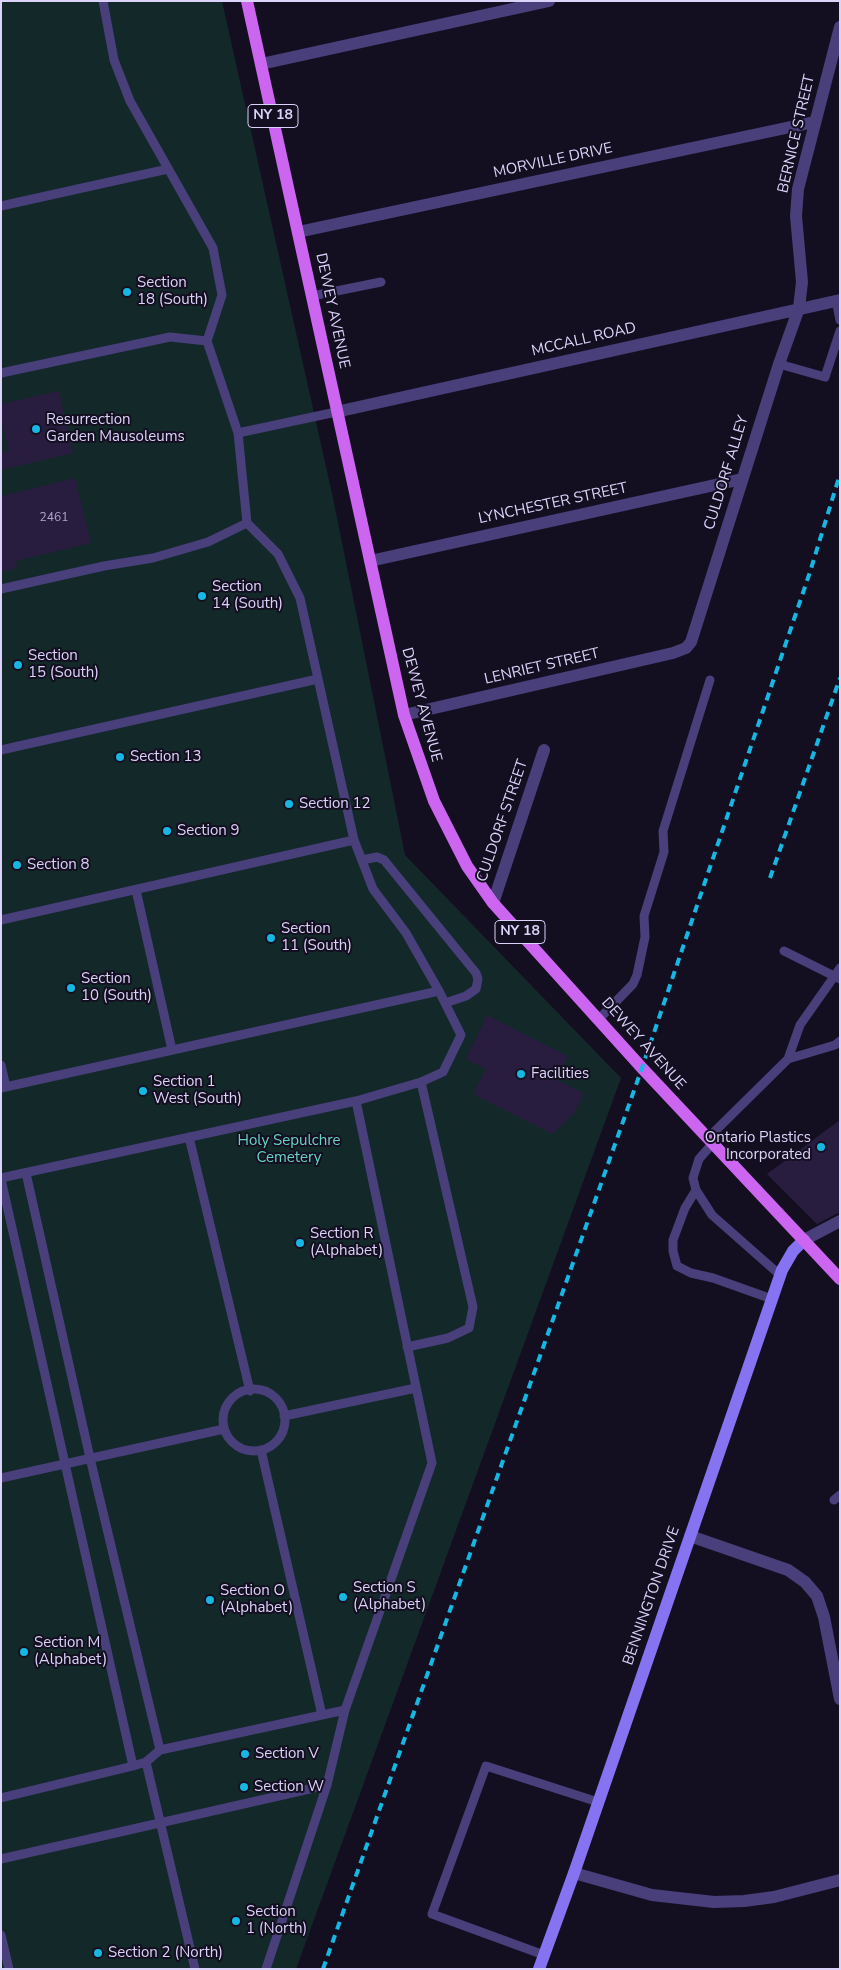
<!DOCTYPE html>
<style>
body{margin:0}
#map{position:relative;width:841px;height:1970px;overflow:hidden;background:#140f20;font-family:"Nunito Sans",sans-serif}
canvas{display:block}
.frame{position:absolute;inset:0;border:2px solid #dcd3fb;pointer-events:none}
</style>
<div id="map">
<canvas width="841" height="1970"></canvas>
<div class="frame"></div>
</div>
<script>
const c = document.querySelector('canvas').getContext('2d');
c.lineJoin = 'round';
function paint(path, color) { c.fillStyle = color; c.fill(path, 'evenodd'); }
const shape = rows => new Path2D(rows.map(r => 'M' + r).join(''));
function stroke(path, color, width, dash) { c.strokeStyle = color; c.lineWidth = width; c.lineCap = dash ? 'butt' : 'round'; c.setLineDash(dash || []); c.stroke(path); }
function drawText(font, color, halo, rows, align = 'center') {
  c.font = font + ' "Nunito Sans",sans-serif'; c.lineWidth = 4; c.setLineDash([]); c.textBaseline = 'middle'; c.strokeStyle = halo; c.fillStyle = color; for (const [text, x, y, turn = 0] of rows) {
    c.save(); c.translate(x, y); c.rotate((+turn || 0) * Math.PI / 180); c.textAlign = isNaN(turn) ? turn : align; if (halo) c.strokeText(text, 0, 0); c.fillText(text, 0, 0); c.restore();
  }
}
paint(shape([
 [1,1,222,1,333,498,405,855,621,1078,296,1969,1,1969]
]), '#132829');
paint(shape([
 [59,391,73,453,1,470,1,452,9,451,1,418,1,404],
 [75,478,91,543,16,561,17,568,1,572,1,496],
 [487,1015,568,1056,556,1080,584,1093,575,1112,553,1134,473,1094,486,1069,466,1059],
 [840,1120,840,1212,817,1224,767,1174]
]), '#281d3f');
stroke(shape([
 [103,1,114,60,130,101,213,248,222,295,207,341],
 [1,206,168,169],
 [312,296,381,282],
 [836,300,840,320],
 [779,364,825,377,840,331],
 [1,373,170,337,207,341,238,433],
 [1,589,104,566,153,558,208,542,247,523],
 [1,750,318,679],
 [362,860,377,857,384,860,476,973,478,979,476,989,466,996,445,1003],
 [136,890,172,1050],
 [1,920,354,840],
 [784,951,840,979],
 [599,1019,633,984,637,975,645,937,644,916,664,852,663,831,710,680],
 [788,1059,800,1025,840,968],
 [1,1065,6,1087],
 [1,1088,439,991],
 [189,1137,250,1391],
 [708,1138,788,1059,835,1045,840,1041],
 [713,1143,699,1159,693,1178,696,1190,712,1215,780,1275],
 [26,1173,90,1458,160,1750],
 [1,1178,356,1101,421,1082,443,1072,461,1035,439,991,406,933,373,889,354,840,300,598,278,554,247,523,238,433,336,412],
 [1,1179,133,1766],
 [696,1190,685,1208,673,1240,673,1251,677,1266,691,1273,713,1278,772,1299],
 [407,1347,448,1338,469,1328,473,1307,421,1082],
 '223 1420a31 31 0 1 1 62 0a31 31 0 1 1-62 0Z',
 [284,1416,416,1388],
 [261,1450,322,1715],
 [1,1478,224,1429],
 [834,1500,840,1495],
 [146,1762,195,1969],
 [1,1798,133,1766,146,1762,160,1750,345,1710],
 [1,1859,327,1785],
 [1,1935,9,1969],
 [544,1955,432,1914,486,1766,598,1802],
 [266,1969,327,1785,345,1710,432,1463,356,1101]
]), '#483f7b', 9);
stroke(shape([
 [261,64,549,1],
 [298,232,814,122],
 [336,412,840,300],
 [370,561,742,479],
 [404,715,673,653,686,648,691,642,779,364,799,308,802,282,796,216,798,189,840,27],
 [493,903,544,750],
 [804,1240,840,1221],
 [690,1536,788,1570,805,1582,817,1596,824,1617,840,1699],
 [574,1873,652,1895,714,1902,744,1901,774,1897,840,1880]
]), '#483f7b', 12);
stroke(shape([
 [539,1969,574,1873,782,1270,793,1251,804,1240]
]), '#8573f1', 12);
stroke(shape([
 [247,1,404,715,434,801,467,866,493,903,642,1068,840,1279]
]), '#cc65f0', 12);
stroke(shape([
 [770,878,840,678],
 [323,1969,642,1068,810,572,840,474]
]), '#16b7e3', 4, [8, 6]);
for (const [x, y, r, color] of [
 [127,292,5,"#16b7e3"],
 [36,429,5,"#16b7e3"],
 [202,596,5,"#16b7e3"],
 [18,665,5,"#16b7e3"],
 [120,757,5,"#16b7e3"],
 [289,804,5,"#16b7e3"],
 [167,831,5,"#16b7e3"],
 [17,865,5,"#16b7e3"],
 [271,938,5,"#16b7e3"],
 [71,988,5,"#16b7e3"],
 [521,1074,5,"#16b7e3"],
 [143,1091,5,"#16b7e3"],
 [821,1147,5,"#16b7e3"],
 [300,1243,5,"#16b7e3"],
 [343,1597,5,"#16b7e3"],
 [210,1600,5,"#16b7e3"],
 [24,1652,5,"#16b7e3"],
 [245,1754,5,"#16b7e3"],
 [244,1787,5,"#16b7e3"],
 [236,1921,5,"#16b7e3"],
 [98,1953,5,"#16b7e3"]
]) { const dot = new Path2D(); dot.arc(x, y, r, 0, 2 * Math.PI); c.fillStyle = color; c.fill(dot); stroke(dot, '#140f20', 2); }
drawText('12px', '#afa6cc', null, [
 ["2461",54,518]
]);
for (const [x, y, w] of [
 [273,116,50],
 [520,932,50]
]) { const box = new Path2D(); box.roundRect(x - w / 2, y - 11.5, w, 23, 4); c.fillStyle = '#140f20'; c.fill(box); stroke(box, '#dcd3fb', 1); }
drawText('bold 14px', '#dcd3fb', null, [
 ["NY 18",273,116],
 ["NY 18",520,932]
]);
drawText('15px', '#dcd3fb', '#140f20', [
 ["BERNICE STREET",797,134,-77],
 ["MORVILLE DRIVE",553,161,-12],
 ["DEWEY AVENUE",332,311,78],
 ["MCCALL ROAD",584,340,-13],
 ["CULDORF ALLEY",727,473,-73],
 ["LYNCHESTER STREET",553,504,-12],
 ["LENRIET STREET",542,667,-13],
 ["DEWEY AVENUE",421,705,75],
 ["CULDORF STREET",503,821,-71],
 ["DEWEY AVENUE",643,1044,48],
 ["BENNINGTON DRIVE",652,1596,-71]
]);
drawText('15px', '#dcd3fb', '#140f20', [
 ["Section",137,283],
 ["18 (South)",137,300],
 ["Resurrection",46,420],
 ["Garden Mausoleums",46,437],
 ["Section",212,587],
 ["14 (South)",212,604],
 ["Section",28,656],
 ["15 (South)",28,673],
 ["Section 13",130,757],
 ["Section 12",299,804],
 ["Section 9",177,831],
 ["Section 8",27,865],
 ["Section",281,929],
 ["11 (South)",281,946],
 ["Section",81,979],
 ["10 (South)",81,996],
 ["Facilities",531,1074],
 ["Section 1",153,1082],
 ["West (South)",153,1099],
 ["Ontario Plastics",811,1138,"right"],
 ["Incorporated",811,1155,"right"],
 ["Section R",310,1234],
 ["(Alphabet)",310,1251],
 ["Section S",353,1588],
 ["(Alphabet)",353,1605],
 ["Section O",220,1591],
 ["(Alphabet)",220,1608],
 ["Section M",34,1643],
 ["(Alphabet)",34,1660],
 ["Section V",255,1754],
 ["Section W",254,1787],
 ["Section",246,1912],
 ["1 (North)",246,1929],
 ["Section 2 (North)",108,1953]
], 'left');
drawText('15px', '#66d3c4', '#140f20', [
 ["Holy Sepulchre",289,1141],
 ["Cemetery",289,1158]
]);
</script>
